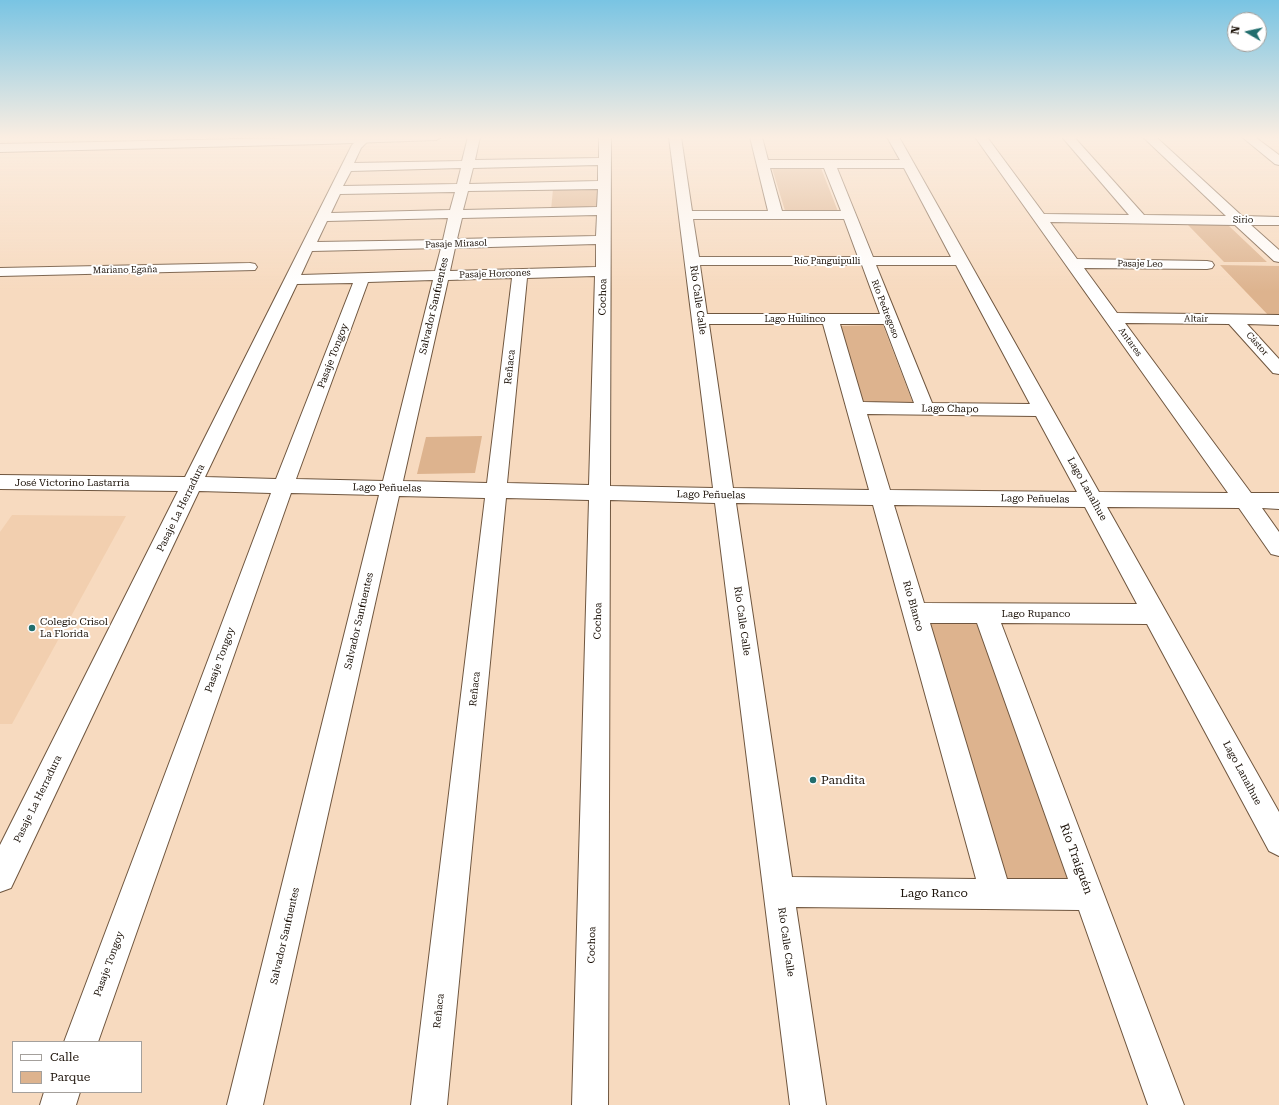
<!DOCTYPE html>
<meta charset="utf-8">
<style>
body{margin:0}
#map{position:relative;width:1279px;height:1105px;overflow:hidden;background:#f7dabf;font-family:"Roboto Serif",serif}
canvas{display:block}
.legend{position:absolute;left:12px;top:1041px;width:130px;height:52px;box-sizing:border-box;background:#fff;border:1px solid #a4a09c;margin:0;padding:5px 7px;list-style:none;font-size:12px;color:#1b1108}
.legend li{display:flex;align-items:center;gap:8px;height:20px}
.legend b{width:20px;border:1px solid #a4a09c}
.north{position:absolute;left:1227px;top:12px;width:40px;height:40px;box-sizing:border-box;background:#fff;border:1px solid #a4a09c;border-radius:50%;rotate:279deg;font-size:11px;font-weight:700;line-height:16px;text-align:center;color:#1b1108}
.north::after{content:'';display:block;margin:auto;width:14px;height:18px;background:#226e6e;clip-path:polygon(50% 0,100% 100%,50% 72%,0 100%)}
</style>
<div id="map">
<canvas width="1279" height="1105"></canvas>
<ul class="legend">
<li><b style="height:5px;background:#fff"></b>Calle</li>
<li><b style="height:11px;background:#ddb38e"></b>Parque</li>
</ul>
<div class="north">N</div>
</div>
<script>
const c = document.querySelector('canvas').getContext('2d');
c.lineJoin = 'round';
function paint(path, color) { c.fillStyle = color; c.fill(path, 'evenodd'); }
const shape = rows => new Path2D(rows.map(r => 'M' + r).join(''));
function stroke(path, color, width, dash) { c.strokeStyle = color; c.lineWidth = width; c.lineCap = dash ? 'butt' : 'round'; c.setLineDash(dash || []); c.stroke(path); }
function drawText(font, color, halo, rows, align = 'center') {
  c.font = font + ' "Roboto Serif",serif'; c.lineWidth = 4; c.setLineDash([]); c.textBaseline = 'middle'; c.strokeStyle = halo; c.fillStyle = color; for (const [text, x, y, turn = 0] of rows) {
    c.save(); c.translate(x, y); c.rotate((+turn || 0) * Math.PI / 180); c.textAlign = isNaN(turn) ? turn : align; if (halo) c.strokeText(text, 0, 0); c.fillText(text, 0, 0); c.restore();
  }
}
paint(shape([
 [12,515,126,516,12,724,0,724,0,532]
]), '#f2cfaf');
paint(shape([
 [772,168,821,168,839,214,786,214],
 [599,188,600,209,551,210,553,189],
 [1188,225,1228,225,1267,262,1224,262],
 [1220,265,1279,266,1279,317,1270,317],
 [883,325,914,406,861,404,837,326],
 [482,436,475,473,417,474,426,437],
 [982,620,1080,883,1005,881,927,622]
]), '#ddb38e');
const street = shape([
 [468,137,480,137,475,160,599,158,599,137,611,137,610,486,713,488,669,137,681,137,692,211,768,211,750,137,762,137,768,160,900,160,887,137,899,137,1099,492,1228,493,975,137,987,137,1044,214,1129,215,1062,137,1074,137,1144,215,1226,216,1143,137,1156,137,1242,216,1279,217,1279,225,1251,225,1279,250,1279,262,1274,261,1235,225,1050,222,1077,259,1207,261,1212,262,1214,265,1212,268,1207,269,1084,268,1117,313,1279,315,1279,325,1247,324,1279,359,1279,374,1273,373,1229,324,1125,323,1251,493,1279,493,1279,509,1262,508,1279,532,1279,556,1271,554,1239,508,1107,507,1279,812,1279,856,1269,851,1147,624,1001,623,1184,1105,1148,1105,1079,910,796,907,826,1105,790,1105,715,503,610,500,608,1105,572,1105,589,500,506,498,447,1105,411,1105,485,498,399,496,263,1105,227,1105,379,495,291,493,98,1042,64,1042,271,493,199,491,11,888,0,892,0,845,178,491,0,489,0,475,185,477,352,145,359,138,367,138,369,140,361,148,354,163,462,161,468,137],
 [598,165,598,181,469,184,473,168,598,165],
 [461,168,457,184,343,186,351,171,461,168],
 [770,168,824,168,841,211,782,211,770,168],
 [837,168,904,168,951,257,873,257,837,168],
 [598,189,597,207,463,210,468,191,598,189],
 [455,192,450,210,331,213,340,194,455,192],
 [597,215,596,236,457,239,462,218,597,215],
 [448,218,443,240,317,242,327,221,448,218],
 [693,219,844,219,858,257,699,257,693,219],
 [596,244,596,267,450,271,455,248,596,244],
 [441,248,435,271,301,275,312,251,441,248],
 [700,265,862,265,880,314,707,314,700,265],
 [876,265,956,265,1030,404,932,403,876,265],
 [595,276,589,485,507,483,527,278,595,276],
 [512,278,487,483,403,481,448,280,512,278],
 [433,280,383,481,296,479,368,282,433,280],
 [353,283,276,479,205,477,297,284,353,283],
 [709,324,823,324,869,490,733,488,709,324],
 [840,324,884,324,914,403,863,402,840,324],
 [867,414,1036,416,1077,492,890,490,867,414],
 [736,503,873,505,976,879,792,877,736,503],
 [894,505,1085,507,1137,604,924,603,894,505],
 [930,623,977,623,1068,879,1007,879,930,623],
 [250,263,255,264,257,267,255,270,0,276,0,268,250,263],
 [44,1092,80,1092,76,1105,40,1105,44,1092]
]);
const secondary = shape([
 [337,137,442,137,436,140,323,144,0,152,0,144,337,137],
 [1242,137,1255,137,1279,155,1279,165,1275,164,1242,137]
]);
stroke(street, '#6f563f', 2);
stroke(secondary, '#6f563f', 2);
paint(street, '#fff');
paint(secondary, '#fff');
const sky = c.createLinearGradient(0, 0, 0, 292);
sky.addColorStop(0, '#79c4e3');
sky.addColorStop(0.47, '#fbeee2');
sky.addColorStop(1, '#fbeee200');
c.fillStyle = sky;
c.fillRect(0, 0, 1279, 292);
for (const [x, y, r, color] of [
 [32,628,4,"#226e6e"],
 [813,780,4,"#226e6e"]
]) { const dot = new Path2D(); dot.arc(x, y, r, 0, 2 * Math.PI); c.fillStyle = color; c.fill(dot); stroke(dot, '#fff', 1.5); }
drawText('9px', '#1b1108', '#fff', [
 ["Sirio",1243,220,1],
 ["Pasaje Mirasol",456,244,-2],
 ["Río Panguipulli",827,261],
 ["Pasaje Leo",1140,264,1],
 ["Mariano Egaña",125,270,-1],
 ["Pasaje Horcones",495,274,-2],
 ["Río Pedregoso",885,309,69],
 ["Lago Huilinco",795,319],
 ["Altair",1196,319,1],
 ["Antares",1130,342,54],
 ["Cástor",1257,344,48]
]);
drawText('10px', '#1b1108', '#fff', [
 ["Cochoa",603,297,-89],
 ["Río Calle Calle",698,300,82],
 ["Salvador Sanfuentes",434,306,-77],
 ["Pasaje Tongoy",333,356,-69],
 ["Reñaca",510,367,-84],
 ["Lago Chapo",950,409,1],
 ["José Victorino Lastarria",72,483],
 ["Lago Peñuelas",387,488,1],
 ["Lago Lanalhue",1087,489,61],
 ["Lago Peñuelas",711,495,1],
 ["Lago Peñuelas",1035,499,1],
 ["Pasaje La Herradura",181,508,-64],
 ["Río Blanco",913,606,74],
 ["Lago Rupanco",1036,614],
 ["Salvador Sanfuentes",359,621,-77],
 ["Cochoa",598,621,-89],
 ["Río Calle Calle",742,621,82],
 ["Pasaje Tongoy",220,660,-70],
 ["Reñaca",475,689,-84],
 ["Lago Lanalhue",1242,773,62],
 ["Pasaje La Herradura",38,799,-64],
 ["Salvador Sanfuentes",285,936,-77],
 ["Río Calle Calle",786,942,82],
 ["Cochoa",592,945,-89],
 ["Pasaje Tongoy",109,964,-70],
 ["Reñaca",439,1011,-84]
]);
drawText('10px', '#1b1108', '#fff', [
 ["Colegio Crisol",40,622],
 ["La Florida",40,634]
], 'left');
drawText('12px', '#1b1108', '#fff', [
 ["Pandita",821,780]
], 'left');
drawText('12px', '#1b1108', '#fff', [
 ["Río Traiguén",1076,859,70],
 ["Lago Ranco",934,893]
]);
</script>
